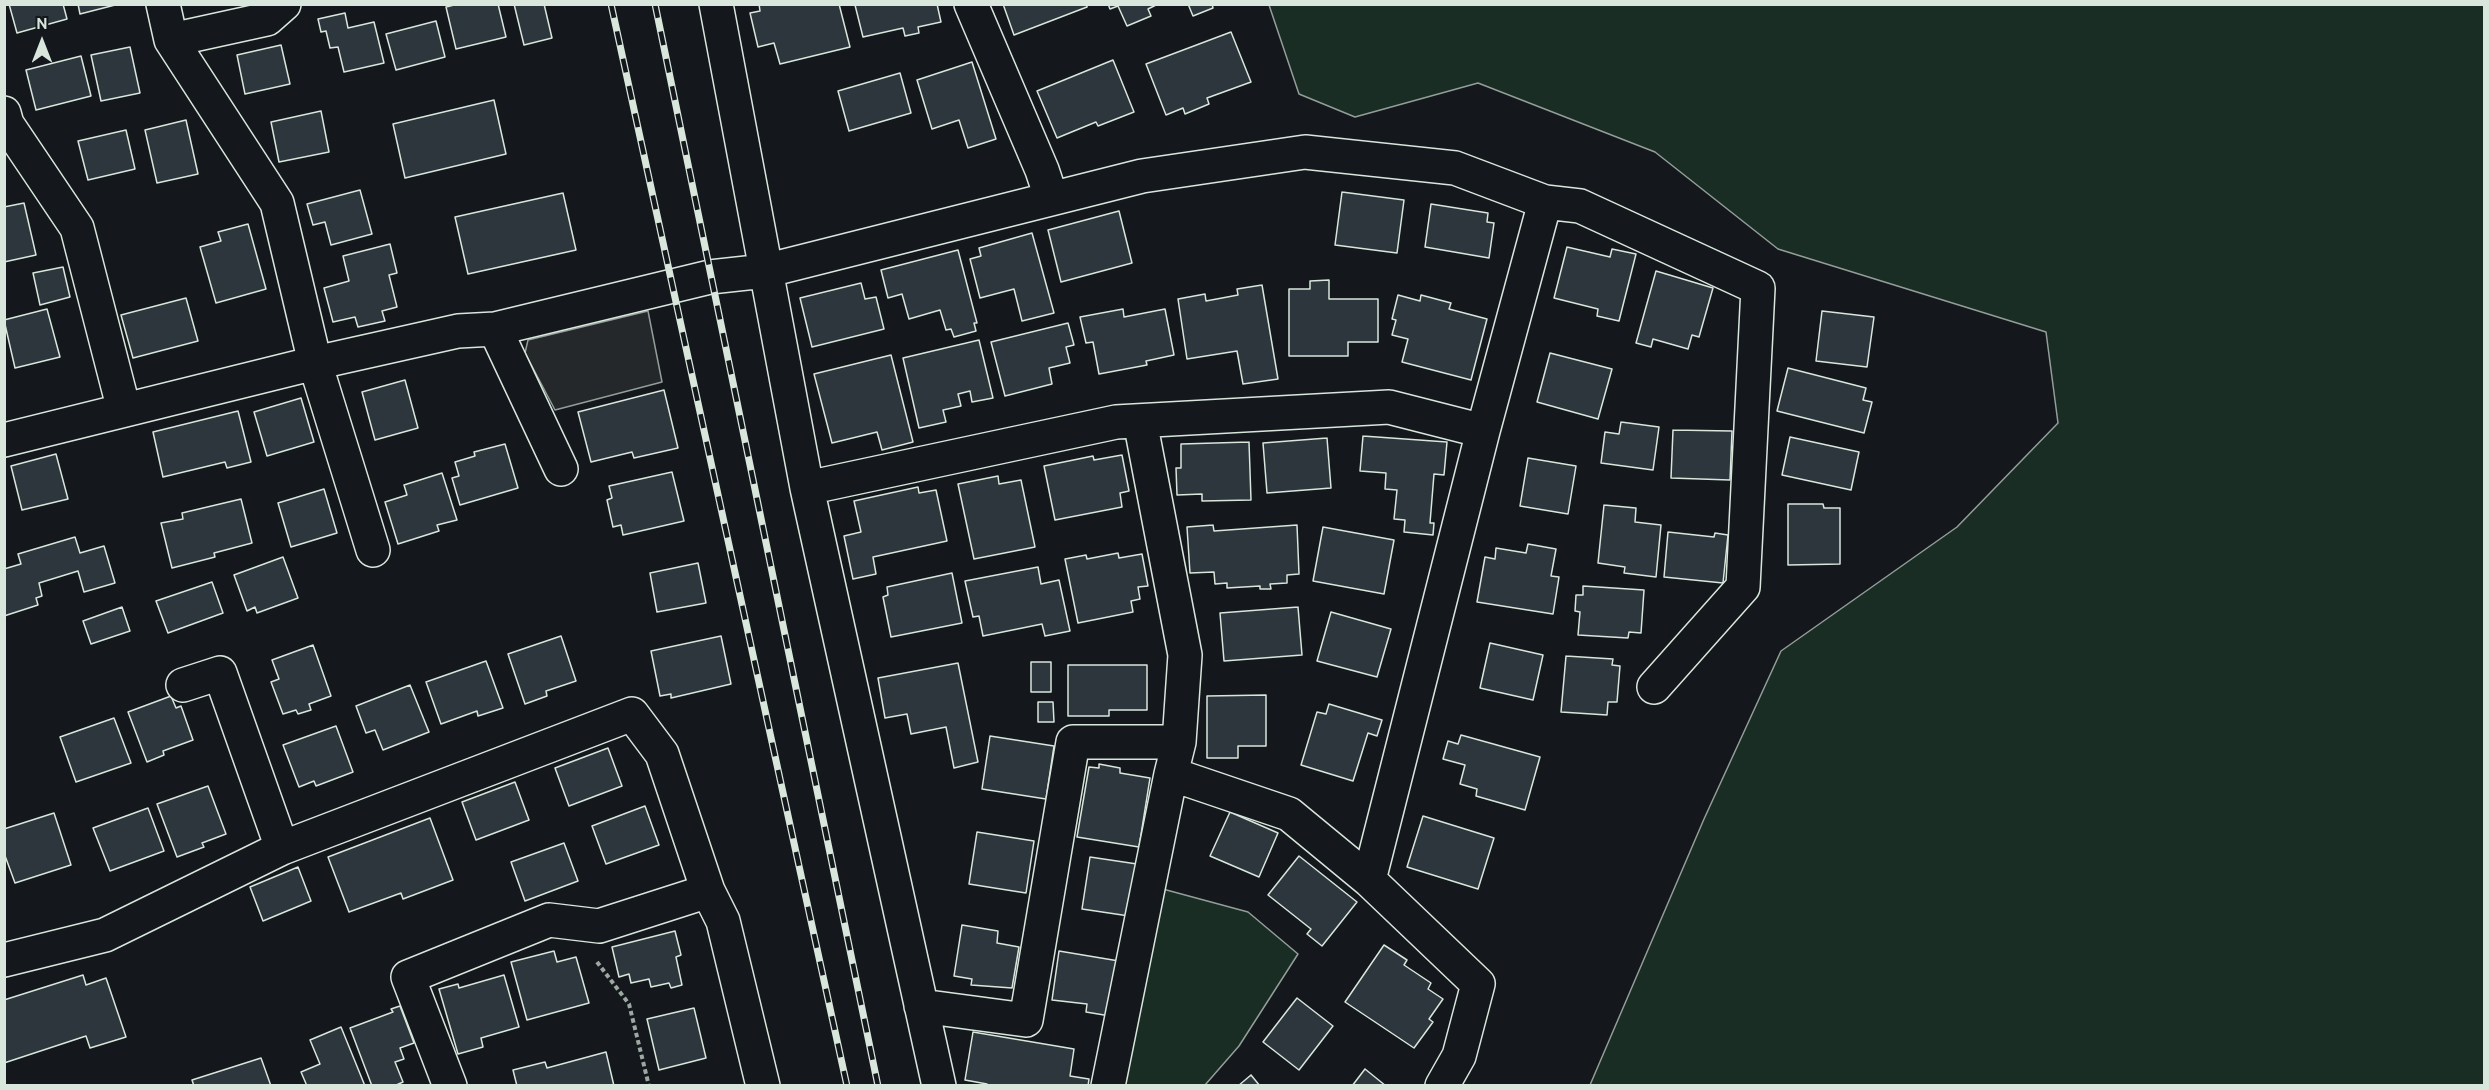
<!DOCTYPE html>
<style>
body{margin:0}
#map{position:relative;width:2489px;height:1090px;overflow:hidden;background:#14181c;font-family:Cabin,sans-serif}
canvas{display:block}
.frame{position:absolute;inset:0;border:6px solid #d8e6dc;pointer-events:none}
.north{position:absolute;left:12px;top:12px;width:60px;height:60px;-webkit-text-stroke:4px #14181c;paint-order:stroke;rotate:0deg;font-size:16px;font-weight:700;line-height:24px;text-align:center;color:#d8e6dc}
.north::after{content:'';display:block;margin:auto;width:21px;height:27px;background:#d8e6dc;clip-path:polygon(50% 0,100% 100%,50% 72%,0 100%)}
</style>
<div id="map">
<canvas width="2489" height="1090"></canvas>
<div class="frame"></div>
<div class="north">N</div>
</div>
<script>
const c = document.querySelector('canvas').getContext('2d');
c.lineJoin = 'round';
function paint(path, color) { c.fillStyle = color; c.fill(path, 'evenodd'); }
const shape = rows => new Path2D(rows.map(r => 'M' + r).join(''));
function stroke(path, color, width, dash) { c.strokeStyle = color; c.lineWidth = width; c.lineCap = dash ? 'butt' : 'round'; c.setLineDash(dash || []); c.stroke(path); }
const green = shape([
 [1269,5,2484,5,2484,1085,1590,1085,1704,819,1781,651,1957,527,2058,423,2046,332,1778,249,1655,152,1478,83,1355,117,1299,94,1269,5],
 [1148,885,1248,912,1298,954,1239,1046,1205,1085,1116,1086,1148,885]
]);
paint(green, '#1a2d24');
stroke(green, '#939e99', 1.5);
const parking = shape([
 [648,311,662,382,555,410,525,353,528,340,648,311]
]);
paint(parking, '#24282b');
stroke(parking, '#939e99', 1.5);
const building = shape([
 [9,4,63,4,67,19,17,33,9,4],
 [78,4,119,4,80,14,78,4],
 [458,4,498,4,506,37,456,49,446,7,458,4],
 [514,4,544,4,552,38,524,45,514,4],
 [759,4,839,4,850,47,780,64,774,43,758,47,750,13,760,11,759,4],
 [937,4,941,22,918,27,919,33,905,36,903,28,863,37,855,5,937,4],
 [1003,4,1087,4,1087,7,1014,35,1003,4],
 [1108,4,1158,4,1148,9,1151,16,1127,26,1118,6,1110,9,1108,4],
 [1188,4,1212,4,1213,8,1193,16,1188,4],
 [345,13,348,28,374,22,384,63,344,72,338,47,330,48,326,31,321,32,318,19,345,13],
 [436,21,445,57,396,70,386,34,436,21],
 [1231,32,1251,82,1207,98,1209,104,1185,114,1183,108,1166,115,1146,64,1231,32],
 [281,45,290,84,245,94,237,55,281,45],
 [130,47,140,93,101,101,91,55,130,47],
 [81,56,91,96,36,110,26,70,81,56],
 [1113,60,1134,112,1098,126,1096,122,1057,138,1037,91,1113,60],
 [972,62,996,139,968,148,959,120,932,129,917,80,972,62],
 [900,73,911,113,849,131,838,91,900,73],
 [494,100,506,154,405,178,393,124,494,100],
 [321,111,329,152,279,162,271,122,321,111],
 [186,120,198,174,157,183,145,130,186,120],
 [126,130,135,169,88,180,78,141,126,130],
 [360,190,372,234,331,245,325,222,313,225,307,204,360,190],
 [1342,192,1404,200,1397,253,1335,245,1342,192],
 [563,193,576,250,468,274,455,217,563,193],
 [24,203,36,255,4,262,4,207,24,203],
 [1431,204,1488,213,1487,222,1494,223,1489,258,1425,247,1431,204],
 [1119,211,1132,263,1061,282,1048,230,1119,211],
 [248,224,266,289,216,303,200,247,221,241,218,232,248,224],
 [1032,233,1054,313,1022,321,1014,289,980,298,970,259,981,256,979,248,1032,233],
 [390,244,397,273,389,275,397,307,382,311,385,321,358,327,355,317,333,322,324,288,349,281,343,256,390,244],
 [1567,247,1610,257,1612,249,1636,254,1619,321,1597,316,1598,309,1554,298,1567,247],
 [958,250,977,323,974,323,976,331,954,337,951,329,946,330,940,310,909,319,902,294,888,298,881,270,958,250],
 [63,267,70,297,40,305,33,273,63,267],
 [1656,271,1713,288,1699,337,1692,335,1688,349,1653,339,1651,347,1636,343,1656,271],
 [1329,280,1329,299,1378,299,1378,342,1348,342,1348,356,1289,356,1289,289,1310,289,1310,281,1329,280],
 [861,283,865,299,876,297,884,329,812,347,800,298,861,283],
 [1262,285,1278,379,1243,384,1237,351,1187,359,1178,299,1205,294,1206,301,1238,295,1237,289,1262,285],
 [1398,295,1420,301,1421,295,1451,303,1449,309,1487,319,1471,380,1402,362,1408,339,1392,335,1396,320,1392,319,1398,295],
 [186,298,198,341,133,358,121,315,186,298],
 [47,309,60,357,15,368,4,320,47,309],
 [1123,309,1124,317,1165,309,1174,355,1146,361,1147,365,1099,374,1093,342,1086,343,1080,317,1123,309],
 [1822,311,1874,317,1867,367,1816,361,1822,311],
 [1068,323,1074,345,1066,347,1070,363,1049,368,1052,384,1005,396,991,342,1068,323],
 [979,340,993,398,972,402,970,391,958,394,961,406,943,410,946,422,919,428,903,358,979,340],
 [1550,353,1612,369,1598,419,1537,402,1550,353],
 [891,355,913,442,882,450,877,432,832,443,814,374,891,355],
 [1788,368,1866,388,1863,400,1872,402,1864,433,1777,411,1788,368],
 [405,380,418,428,375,440,362,392,405,380],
 [664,390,678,448,634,458,632,452,591,462,578,412,664,390],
 [301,398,314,442,267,456,254,412,301,398],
 [238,411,251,462,227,468,225,462,163,477,153,432,238,411],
 [1621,422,1659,427,1653,470,1601,463,1605,432,1619,434,1621,422],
 [1673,430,1732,431,1730,480,1671,478,1673,430],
 [1363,436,1447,442,1444,475,1434,474,1430,523,1434,523,1433,535,1404,532,1405,520,1394,519,1397,490,1385,489,1386,473,1360,471,1363,436],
 [1790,437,1859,452,1851,490,1782,475,1790,437],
 [1327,438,1331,488,1267,493,1263,443,1327,438],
 [1249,442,1251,500,1202,501,1202,494,1177,495,1176,468,1181,468,1181,444,1249,442],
 [505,444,518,488,460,505,452,478,459,476,455,462,475,456,474,452,505,444],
 [56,454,68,499,22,510,11,466,56,454],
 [1122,455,1129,491,1120,493,1122,507,1055,520,1044,466,1093,456,1094,460,1122,455],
 [1528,458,1576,466,1568,514,1520,506,1528,458],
 [672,472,684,521,623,535,621,525,613,527,607,500,612,498,609,486,672,472],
 [442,473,457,520,437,525,439,531,398,544,385,502,407,495,404,485,442,473],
 [998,476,999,484,1021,480,1035,547,974,559,958,484,998,476],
 [918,487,919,493,936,490,947,541,873,557,876,574,853,579,844,536,861,532,854,501,918,487],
 [324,489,337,533,291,547,278,503,324,489],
 [241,499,252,543,214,553,215,557,172,568,161,523,183,519,182,513,241,499],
 [1788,504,1823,504,1824,508,1840,508,1840,564,1788,565,1788,504],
 [1604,505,1636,508,1635,522,1661,525,1656,577,1624,573,1625,567,1598,563,1604,505],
 [1213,525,1214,531,1297,525,1299,574,1287,575,1287,583,1270,584,1271,589,1260,589,1260,586,1227,588,1227,583,1215,584,1214,572,1190,573,1187,527,1213,525],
 [1323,527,1394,540,1384,594,1313,581,1323,527],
 [1668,532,1714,537,1715,533,1728,535,1723,583,1664,577,1668,532],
 [75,537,80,553,104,546,115,583,84,592,78,571,39,583,42,596,36,598,38,605,4,616,4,569,21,564,18,554,75,537],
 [1528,544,1556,549,1551,576,1559,577,1553,614,1477,602,1485,557,1495,559,1496,548,1526,553,1528,544],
 [1118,553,1119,558,1142,554,1148,586,1138,587,1140,599,1131,601,1133,612,1078,623,1065,559,1086,555,1087,559,1118,553],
 [283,557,298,598,257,613,255,607,247,611,234,575,283,557],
 [698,563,706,603,657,612,650,573,698,563],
 [1038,567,1041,584,1059,580,1070,631,1045,636,1042,624,983,636,979,616,973,617,965,581,1038,567],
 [952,573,962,623,891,637,883,597,888,595,887,587,952,573],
 [212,582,223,613,168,633,156,601,212,582],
 [1583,586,1644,590,1641,633,1629,632,1628,638,1578,635,1580,612,1575,611,1576,595,1583,595,1583,586],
 [122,607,130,631,91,644,83,621,122,607],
 [1298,607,1302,655,1224,661,1220,613,1298,607],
 [1331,612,1391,629,1377,677,1317,661,1331,612],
 [561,636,576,681,546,691,547,696,525,704,508,654,561,636],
 [721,636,731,684,671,698,671,694,660,696,651,651,721,636],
 [1490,643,1543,655,1533,700,1480,688,1490,643],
 [313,645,331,696,309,704,311,710,298,714,296,710,283,714,271,682,279,679,272,660,313,645],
 [1566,656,1613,659,1612,665,1620,666,1617,702,1608,702,1607,715,1561,712,1566,656],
 [486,661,503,708,478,716,477,711,441,724,426,682,486,661],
 [1031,662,1051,662,1051,692,1031,692,1031,662],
 [958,663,978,762,954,768,946,727,911,734,907,714,885,718,878,678,958,663],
 [1068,665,1147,665,1147,710,1109,710,1109,716,1068,716,1068,665],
 [410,685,429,732,383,750,375,730,366,733,356,706,410,685],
 [1266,695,1266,746,1238,746,1238,758,1207,758,1207,696,1266,695],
 [171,696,176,708,181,706,193,740,163,751,164,755,147,762,128,712,171,696],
 [1038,702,1053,702,1054,722,1038,722,1038,702],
 [1329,704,1382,720,1377,736,1368,733,1353,781,1301,765,1317,712,1326,714,1329,704],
 [114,718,131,763,76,782,60,737,114,718],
 [336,726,353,772,316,786,314,781,299,787,283,745,336,726],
 [1461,735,1540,757,1525,810,1476,796,1477,789,1460,784,1465,765,1443,759,1448,741,1458,744,1461,735],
 [990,736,1054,746,1046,799,982,789,990,736],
 [608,748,622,786,569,806,555,768,608,748],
 [1099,764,1120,768,1120,773,1150,778,1139,847,1077,837,1089,767,1099,768,1099,764],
 [515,782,529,820,476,840,462,802,515,782],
 [208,786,226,834,202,843,204,847,177,857,157,804,208,786],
 [645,806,659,845,606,864,592,826,645,806],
 [148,808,164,851,110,871,93,828,148,808],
 [1230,812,1278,833,1259,877,1210,856,1230,812],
 [54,813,71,865,15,883,4,853,4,829,54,813],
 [1423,816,1494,838,1478,889,1407,867,1423,816],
 [430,818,453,880,403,899,401,893,349,912,328,857,430,818],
 [977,832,1034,841,1026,893,969,884,977,832],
 [564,843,578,881,525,901,511,862,564,843],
 [1299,856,1357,902,1322,946,1307,934,1311,929,1268,895,1299,856],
 [1090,857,1137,864,1129,916,1082,909,1090,857],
 [298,867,311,901,263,921,250,887,298,867],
 [962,925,998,931,997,943,1019,947,1012,988,971,985,972,979,954,976,962,925],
 [675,931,681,955,676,957,682,985,671,988,669,983,651,987,649,979,631,983,629,974,619,977,612,947,675,931],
 [1384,945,1407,960,1404,965,1431,983,1428,989,1443,999,1429,1019,1433,1022,1414,1048,1345,1002,1384,945],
 [554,951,557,962,576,957,589,1003,527,1020,511,962,554,951],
 [1059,951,1119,961,1110,1016,1086,1012,1087,1004,1052,1000,1059,951],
 [83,975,86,985,106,978,126,1037,90,1048,86,1036,4,1063,4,1000,83,975],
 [504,975,519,1027,481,1038,483,1047,458,1054,439,989,458,984,459,988,504,975],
 [1297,998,1333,1026,1299,1070,1263,1042,1297,998],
 [400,1006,414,1043,400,1048,404,1059,395,1062,403,1082,394,1086,372,1086,350,1028,393,1012,391,1009,400,1006],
 [694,1008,706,1058,659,1070,647,1019,694,1008],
 [341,1027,365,1086,307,1086,301,1072,320,1064,310,1040,341,1027],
 [973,1032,1074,1049,1070,1076,1089,1079,1088,1086,987,1086,987,1084,965,1080,973,1032],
 [606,1052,614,1086,517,1086,513,1070,545,1062,547,1068,606,1052],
 [261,1058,271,1086,194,1086,192,1080,261,1058],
 [1365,1069,1386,1086,1352,1086,1365,1069],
 [1251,1075,1260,1086,1238,1086,1251,1075]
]);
paint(building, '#2c363c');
stroke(building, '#d8e6dc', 1.5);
const street = shape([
 [163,4,171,40,277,203,315,363,373,550],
 [716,4,807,488,939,1086],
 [971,4,1042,170,1051,197],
 [171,40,267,19,284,4],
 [4,113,7,124,77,228,124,410],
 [495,329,561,469],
 [1140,421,1185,655,1179,742,1171,774,1289,814,1369,880],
 [4,440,315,363,458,331,495,329,710,277,765,271,1142,176,1305,152,1455,168,1545,202,1580,206,1758,288,1743,587,1654,687],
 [807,488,1116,422,1389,407,1483,431],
 [183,685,220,673,282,848,632,714,662,754,708,891,599,926,549,920,408,977,450,1086],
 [708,891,723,921,763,1086],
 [4,960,105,935,282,848],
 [921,1006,1026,1020,1073,742,1179,742],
 [1108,1086,1171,774],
 [1442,1086,1459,1056,1478,984,1369,880,1483,431,1545,202]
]);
stroke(street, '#d8e6dc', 36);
stroke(shape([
 [597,962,629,1004,649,1086]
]), '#9da8a2', 4, [4.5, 3]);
stroke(street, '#14181c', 33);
const rail = shape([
 [611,4,847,1086],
 [655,4,878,1086]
]);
stroke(rail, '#d8e6dc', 7);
stroke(rail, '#14181c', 4.5, [14]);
</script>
